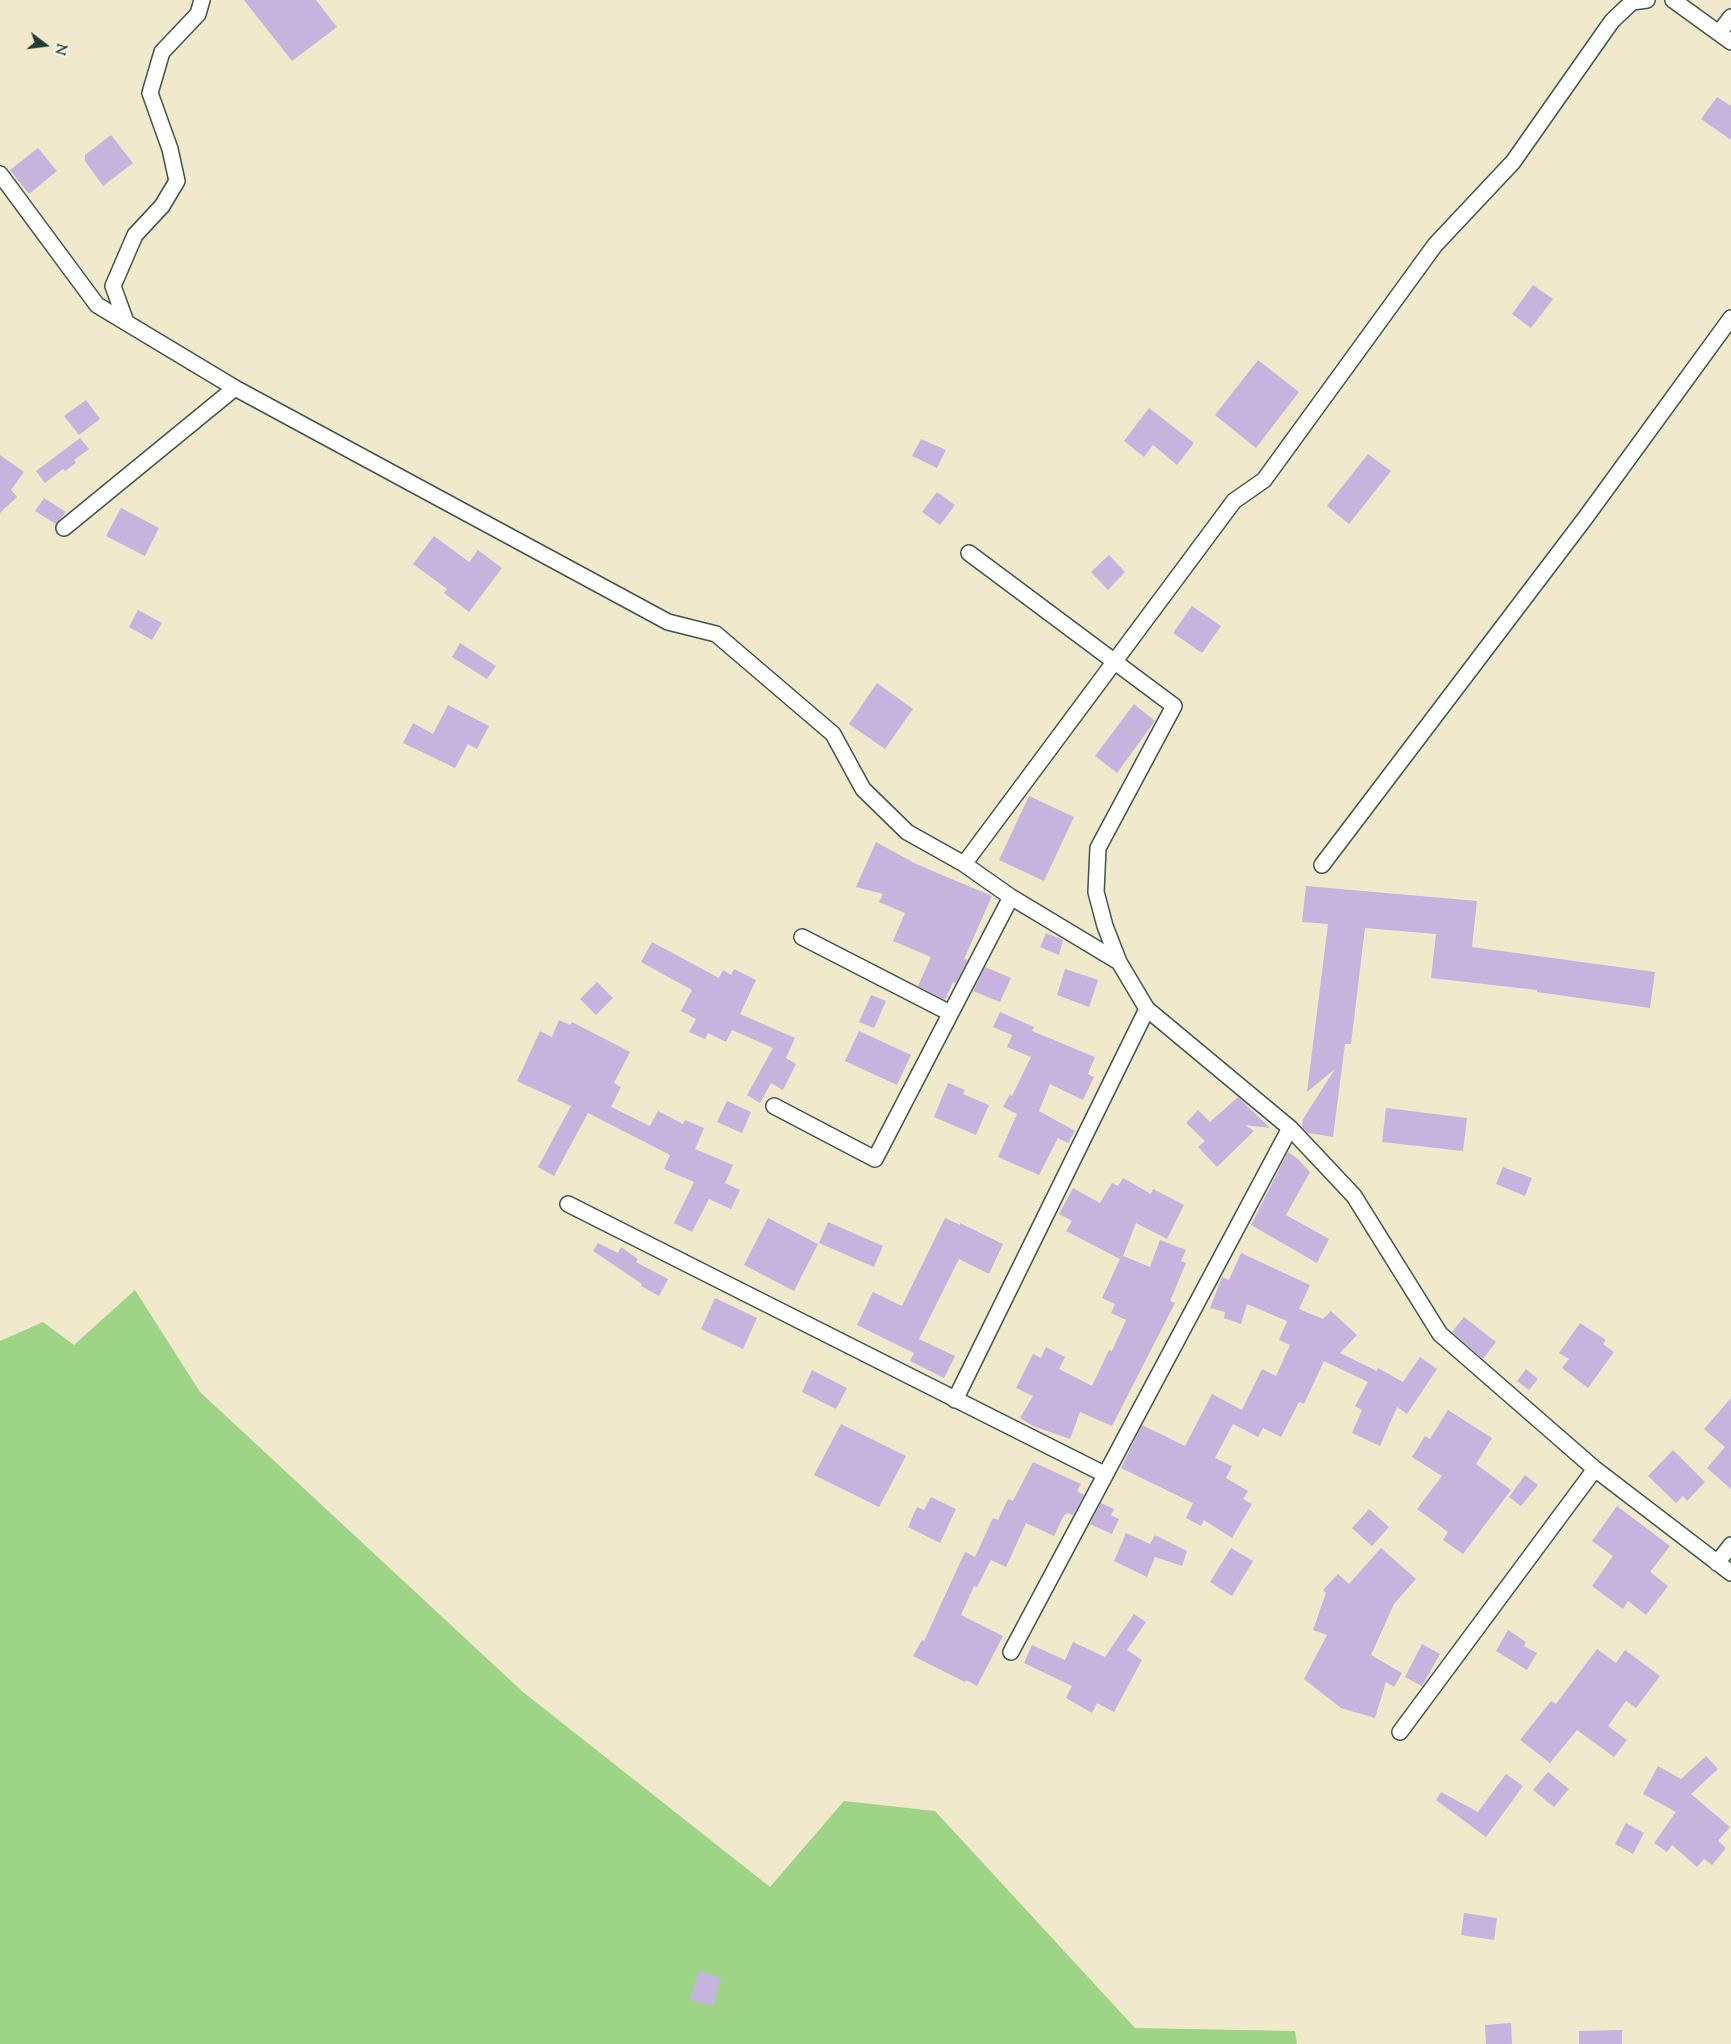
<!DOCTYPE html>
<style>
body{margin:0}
#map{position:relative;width:1731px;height:2044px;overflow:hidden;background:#f0e9cc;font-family:"Sorts Mill Goudy",serif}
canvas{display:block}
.north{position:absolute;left:20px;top:20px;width:50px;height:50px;-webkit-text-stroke:4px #fcf5e5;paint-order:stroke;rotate:105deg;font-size:14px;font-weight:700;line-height:20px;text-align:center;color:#1f3d34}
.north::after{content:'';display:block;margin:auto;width:18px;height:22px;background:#1f3d34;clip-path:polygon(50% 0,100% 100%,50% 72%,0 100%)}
</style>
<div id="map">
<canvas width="1731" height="2044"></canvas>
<div class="north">N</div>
</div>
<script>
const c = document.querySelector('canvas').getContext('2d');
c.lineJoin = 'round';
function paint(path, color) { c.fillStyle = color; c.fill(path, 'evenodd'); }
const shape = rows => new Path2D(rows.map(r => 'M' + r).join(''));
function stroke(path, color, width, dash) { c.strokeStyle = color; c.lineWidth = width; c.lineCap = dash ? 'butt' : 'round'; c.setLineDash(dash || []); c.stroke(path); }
paint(shape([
 [135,1290,200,1392,523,1692,770,1887,844,1801,935,1811,1135,2028,1295,2031,1297,2044,0,2044,0,1341,43,1322,74,1345]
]), '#9ed485');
paint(shape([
 [244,0,316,0,337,27,292,61],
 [1717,97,1731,106,1731,140,1701,119],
 [111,135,133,163,103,186,85,161,85,155],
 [38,148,57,171,29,194,10,170],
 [1533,285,1553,299,1531,328,1512,314],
 [1258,360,1299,392,1256,448,1215,415],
 [86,400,100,419,79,435,64,416],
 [1149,408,1194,443,1177,465,1153,445,1144,457,1124,441],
 [80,438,89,449,74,460,76,463,65,471,63,469,45,483,36,471],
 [921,439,946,450,937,468,912,456],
 [1368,454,1391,471,1349,524,1327,506],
 [0,455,24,472,11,490,17,497,0,513],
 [937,492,955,505,940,525,922,512],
 [44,498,66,512,56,524,35,511],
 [121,508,159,528,145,556,106,536],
 [434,536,469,562,478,550,502,568,469,612,444,593,447,589,413,564],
 [1109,555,1125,572,1108,590,1091,572],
 [1192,606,1221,626,1202,653,1173,633],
 [138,610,162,623,152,640,129,627],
 [460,643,496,666,487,679,452,657],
 [877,683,913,709,885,749,849,724],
 [1134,704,1155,721,1117,773,1095,756],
 [448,705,489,726,477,749,468,744,455,768,403,743,413,723,433,734],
 [1029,796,1074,817,1044,881,999,860],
 [876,842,916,864,992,896,964,959,968,960,956,983,953,982,945,1000,918,986,931,957,893,941,905,913,879,902,883,894,856,887],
 [1306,886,1477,901,1472,947,1655,972,1650,1008,1537,992,1537,990,1431,978,1436,934,1365,928,1351,1044,1345,1044,1333,1137,1308,1133,1302,1127,1303,1119,1335,1069,1307,1092,1328,924,1302,922],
 [1046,933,1063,940,1059,955,1040,947],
 [652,942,719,978,723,970,731,975,734,969,756,980,740,1014,795,1038,786,1058,796,1064,783,1090,771,1083,760,1103,747,1095,773,1048,732,1030,726,1042,708,1033,705,1039,689,1032,696,1019,681,1011,692,990,641,962],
 [985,967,1011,978,1000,1002,973,991],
 [1065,969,1098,980,1089,1007,1057,995],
 [597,982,613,998,596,1015,580,999],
 [871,995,886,1001,874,1028,859,1022],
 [1000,1012,1034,1027,1032,1031,1095,1057,1088,1074,1094,1077,1083,1100,1050,1084,1039,1111,1075,1131,1068,1143,1058,1138,1039,1175,998,1157,1017,1114,1003,1107,1010,1094,1012,1096,1031,1057,1007,1047,1012,1035,993,1027],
 [559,1020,570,1025,572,1022,630,1052,614,1083,621,1087,611,1107,650,1126,658,1111,683,1124,685,1120,704,1128,695,1149,733,1165,725,1183,740,1190,731,1209,709,1199,692,1232,674,1223,694,1182,664,1169,670,1155,588,1113,554,1176,538,1167,571,1106,517,1081,540,1031,552,1037],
 [859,1031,911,1055,897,1085,845,1061],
 [948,1083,965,1090,963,1094,989,1105,976,1135,934,1117],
 [1238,1097,1270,1128,1245,1125,1254,1131,1217,1167,1198,1147,1205,1141,1186,1123,1198,1110,1210,1122],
 [727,1101,751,1112,742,1133,717,1122],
 [1386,1108,1467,1118,1463,1151,1382,1142],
 [1288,1152,1298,1159,1310,1172,1286,1215,1329,1239,1317,1263,1251,1225],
 [1503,1167,1532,1178,1525,1196,1496,1184],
 [1123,1178,1151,1194,1153,1189,1184,1205,1167,1239,1136,1223,1123,1256,1150,1267,1160,1240,1186,1250,1181,1261,1186,1263,1170,1301,1175,1303,1112,1426,1080,1412,1070,1439,1033,1426,1020,1418,1033,1396,1016,1388,1033,1354,1041,1358,1046,1347,1065,1357,1059,1369,1092,1386,1109,1350,1112,1351,1126,1320,1111,1313,1115,1304,1102,1298,1120,1259,1066,1231,1072,1221,1059,1214,1073,1188,1100,1203,1112,1183,1118,1186],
 [768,1218,818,1244,794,1291,744,1265],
 [945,1218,960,1225,960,1223,1003,1244,989,1274,959,1259,919,1339,955,1356,944,1378,910,1361,914,1353,857,1325,873,1292,902,1306],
 [828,1222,883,1246,874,1267,819,1243],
 [598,1243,618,1253,621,1247,638,1259,636,1262,668,1279,659,1296,641,1286,642,1284,593,1251],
 [1241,1253,1310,1285,1299,1309,1323,1319,1331,1311,1357,1335,1340,1353,1377,1371,1378,1368,1403,1382,1420,1357,1437,1369,1407,1414,1397,1407,1380,1446,1352,1433,1362,1410,1355,1406,1368,1382,1324,1361,1304,1404,1299,1402,1281,1437,1263,1428,1258,1437,1233,1424,1215,1458,1232,1466,1226,1478,1248,1491,1243,1499,1252,1504,1232,1538,1204,1520,1201,1526,1186,1518,1193,1503,1121,1468,1142,1425,1185,1446,1212,1394,1242,1410,1262,1369,1276,1376,1290,1345,1279,1340,1287,1321,1247,1304,1241,1324,1224,1318,1225,1312,1210,1308,1222,1277,1229,1280],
 [715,1298,757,1318,743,1349,701,1329],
 [1464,1317,1496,1342,1483,1359,1452,1332],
 [1580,1323,1606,1340,1603,1344,1614,1352,1588,1388,1562,1368,1569,1359,1559,1353],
 [1526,1369,1538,1379,1529,1390,1517,1381],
 [812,1370,847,1388,836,1409,802,1392],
 [1731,1398,1731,1489,1707,1468,1725,1447,1704,1429],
 [1448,1410,1492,1438,1476,1464,1511,1490,1463,1554,1443,1540,1448,1532,1417,1509,1442,1476,1412,1457,1425,1436,1430,1439],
 [841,1424,906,1456,879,1507,814,1475],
 [1673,1450,1705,1482,1687,1501,1683,1496,1676,1503,1648,1476],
 [1033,1462,1081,1484,1077,1491,1084,1495,1073,1515,1067,1513,1063,1517,1054,1536,1026,1523,1006,1567,991,1560,977,1587,974,1586,961,1615,1003,1636,977,1686,966,1680,965,1682,913,1656,922,1640,924,1641,965,1552,975,1557,993,1518,998,1520,1008,1499,1013,1501],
 [1525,1475,1538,1485,1521,1506,1509,1497],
 [931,1497,956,1509,940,1543,908,1527,917,1507,924,1510],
 [1101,1503,1114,1509,1111,1515,1119,1519,1112,1534,1090,1524],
 [1617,1506,1670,1546,1650,1572,1668,1586,1646,1615,1628,1601,1623,1609,1592,1586,1613,1556,1592,1541],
 [1369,1509,1389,1527,1372,1546,1352,1528],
 [1126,1533,1150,1544,1155,1535,1187,1551,1182,1566,1155,1557,1147,1577,1114,1561],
 [1231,1548,1253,1561,1232,1596,1210,1582],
 [1381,1548,1416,1579,1394,1604,1371,1655,1402,1673,1394,1687,1386,1682,1375,1718,1341,1708,1304,1679,1327,1635,1313,1630,1326,1593,1323,1590,1338,1574,1349,1584],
 [1134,1614,1146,1622,1127,1650,1142,1660,1114,1712,1097,1703,1092,1713,1066,1698,1072,1686,1024,1663,1032,1645,1065,1660,1073,1642,1105,1657],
 [1508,1630,1526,1642,1524,1646,1537,1653,1527,1670,1496,1651],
 [1422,1644,1440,1654,1422,1686,1405,1677],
 [1597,1649,1616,1663,1625,1650,1660,1676,1636,1708,1626,1701,1608,1726,1627,1740,1614,1757,1577,1730,1550,1763,1520,1740,1551,1701,1556,1704],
 [1706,1756,1718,1769,1691,1794,1730,1827,1718,1841,1726,1848,1712,1865,1704,1859,1697,1867,1672,1845,1667,1852,1654,1843,1676,1812,1643,1794,1658,1766,1681,1779],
 [1548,1772,1569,1789,1554,1807,1533,1790],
 [1506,1774,1523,1786,1486,1837,1436,1800,1441,1792,1478,1812],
 [1626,1823,1644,1833,1633,1854,1615,1844],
 [1464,1913,1497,1918,1494,1940,1461,1935],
 [699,1971,721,1978,713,2006,690,2000],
 [1511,2023,1512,2044,1486,2044,1485,2025],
 [1622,2030,1622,2044,1579,2044,1579,2031]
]), '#c6b4df');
const street = shape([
 [1673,0,1731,42],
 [1719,33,1731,17],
 [0,174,97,305,235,388,668,622,716,634,833,734,863,789,907,832,964,864,1011,897,1119,962,1147,1009,1290,1128,1354,1196,1440,1334,1595,1469,1731,1573],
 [126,322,113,286,135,235,162,206,177,181,170,149,150,93,162,52,198,14,202,0],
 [64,528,235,388],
 [969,553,1174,706,1098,848,1096,892,1105,926,1119,962],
 [964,864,1234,501,1264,480,1435,245,1513,162,1612,21,1632,2,1647,0],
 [1322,865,1586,517,1731,318],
 [802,937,950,1013],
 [774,1106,875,1159,1011,897],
 [568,1204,1104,1474],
 [955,1400,1147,1009],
 [1717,1563,1731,1545],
 [1011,1652,1290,1128],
 [1400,1732,1595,1469]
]);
stroke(street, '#3e574b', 18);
stroke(street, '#fff', 15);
</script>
